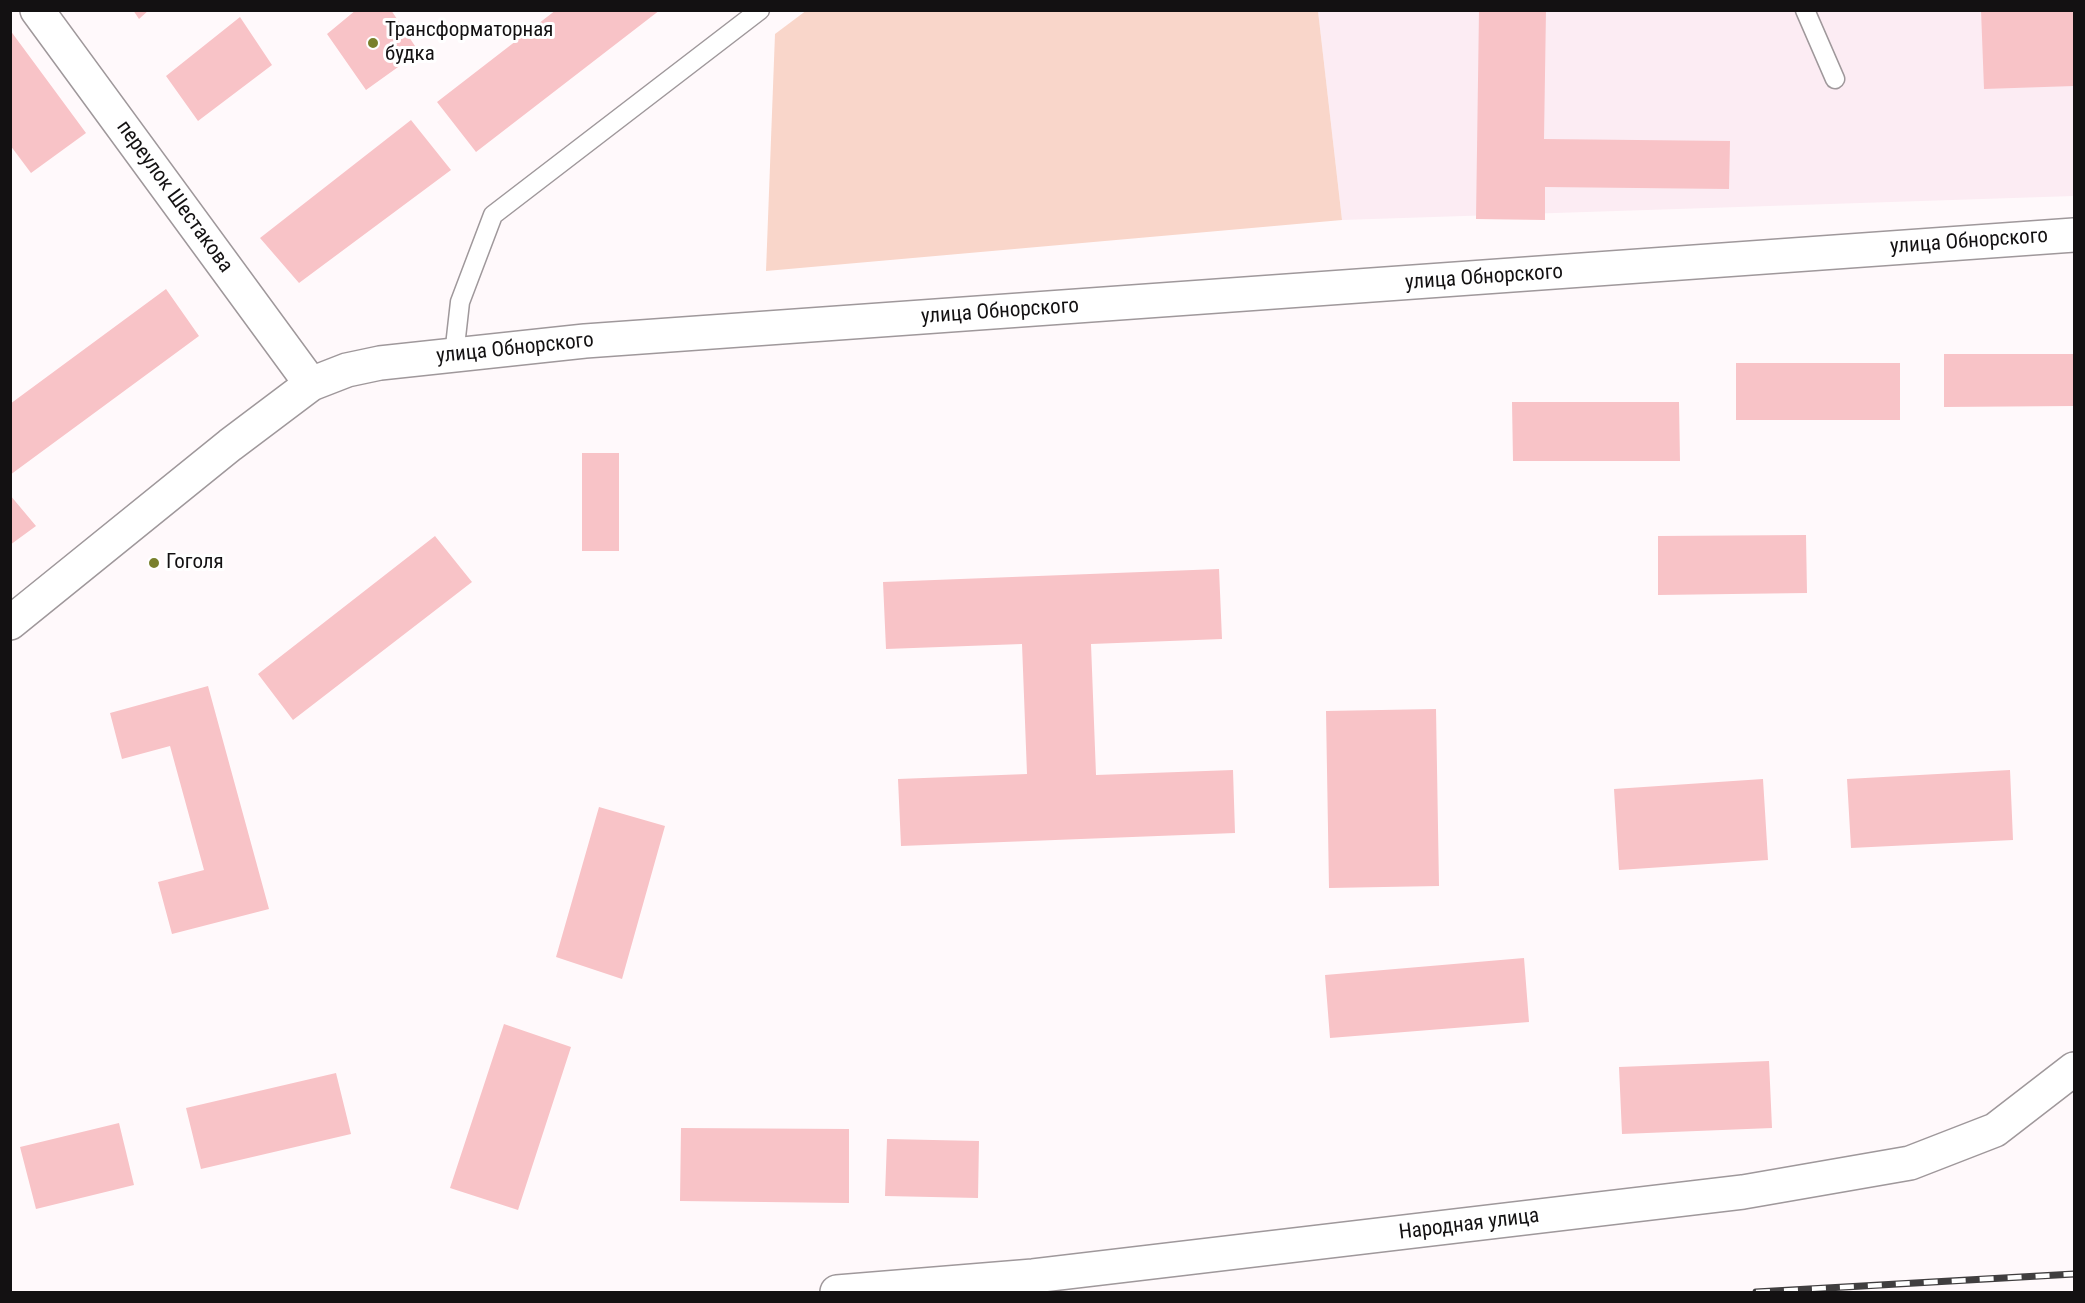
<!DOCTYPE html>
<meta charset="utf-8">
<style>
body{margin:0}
#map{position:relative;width:2085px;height:1303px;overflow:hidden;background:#fff9fb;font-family:"Roboto Condensed",sans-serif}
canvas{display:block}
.frame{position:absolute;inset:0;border:12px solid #131112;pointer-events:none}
</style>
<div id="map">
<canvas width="2085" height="1303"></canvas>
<div class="frame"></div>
</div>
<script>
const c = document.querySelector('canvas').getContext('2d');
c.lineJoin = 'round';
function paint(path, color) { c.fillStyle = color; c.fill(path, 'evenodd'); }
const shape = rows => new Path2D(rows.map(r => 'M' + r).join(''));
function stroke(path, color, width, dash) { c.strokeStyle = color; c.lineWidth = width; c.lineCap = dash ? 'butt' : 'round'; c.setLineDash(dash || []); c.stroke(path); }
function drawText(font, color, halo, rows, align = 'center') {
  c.font = font + ' "Roboto Condensed",sans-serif'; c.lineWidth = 6; c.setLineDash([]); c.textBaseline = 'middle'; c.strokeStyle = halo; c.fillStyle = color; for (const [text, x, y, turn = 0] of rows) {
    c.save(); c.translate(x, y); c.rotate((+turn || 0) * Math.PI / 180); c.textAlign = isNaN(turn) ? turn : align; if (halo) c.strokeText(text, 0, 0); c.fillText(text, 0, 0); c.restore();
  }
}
paint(shape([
 [1318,11,2074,11,2074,196,1342,220]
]), '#fcecf3');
paint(shape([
 [807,10,1318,11,1342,220,766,271,775,34]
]), '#f9d6ca');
paint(shape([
 [133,10,149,10,139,19],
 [356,10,391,10,419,52,366,90,327,34],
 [556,10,660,10,476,152,437,102],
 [1479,10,1546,10,1544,139,1730,141,1729,189,1545,187,1545,220,1476,219],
 [1981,10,2074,10,2074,86,1984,89],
 [240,17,272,65,198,121,166,76],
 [10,30,86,133,31,173,10,145],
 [411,120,451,170,299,283,260,238],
 [166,289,199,336,10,475,10,404],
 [1944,354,2074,354,2074,406,1944,407],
 [1736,363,1900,363,1900,420,1736,420],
 [1512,402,1679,402,1680,461,1513,461],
 [582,453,619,453,619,551,582,551],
 [10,495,36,526,10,545],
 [1806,535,1807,593,1658,595,1658,536],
 [435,536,472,582,293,720,258,674],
 [1219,569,1222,639,1091,644,1096,775,1233,770,1235,833,901,846,898,779,1027,774,1022,644,886,649,883,582],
 [208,686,269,909,172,934,158,882,204,870,170,746,122,759,110,713],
 [1436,709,1439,886,1329,888,1326,711],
 [2010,770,2013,840,1851,848,1847,779],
 [1763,779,1768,860,1619,870,1614,789],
 [599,807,665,826,622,979,556,957],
 [1524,958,1529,1022,1330,1038,1325,975],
 [504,1024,571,1047,518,1210,450,1188],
 [1769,1061,1772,1128,1622,1134,1619,1067],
 [336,1073,351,1134,201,1169,186,1108],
 [119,1123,134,1185,36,1209,20,1147],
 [681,1128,849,1129,849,1203,680,1201],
 [887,1139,979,1141,978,1198,885,1196]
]), '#f8c3c7');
const service = shape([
 [1805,10,1835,79],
 [454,355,460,302,493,215,760,10]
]);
const minor = shape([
 [37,10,311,384]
]);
const secondary = shape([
 [10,623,230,445,311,384,347,370,380,363,585,341,2074,235]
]);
const primary = shape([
 [837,1292,1033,1276,1743,1192,1910,1163,1995,1130,2074,1069]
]);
stroke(service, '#9f989b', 21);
stroke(minor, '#9f989b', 36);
stroke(secondary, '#9f989b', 36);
stroke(primary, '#9f989b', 36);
stroke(service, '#fff', 18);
stroke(minor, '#fff', 33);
stroke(secondary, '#fff', 33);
stroke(primary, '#fff', 33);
const rail = shape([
 [1756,1292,2074,1274]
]);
stroke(rail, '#403e3f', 7);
stroke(rail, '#fff', 4.5, [14]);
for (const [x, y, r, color] of [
 [373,43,6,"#79802c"],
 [154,563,6,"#79802c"]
]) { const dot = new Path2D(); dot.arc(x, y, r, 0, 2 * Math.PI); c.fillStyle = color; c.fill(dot); stroke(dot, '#fff', 2); }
drawText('21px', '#131112', '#fff', [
 ["Трансформаторная",385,31],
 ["будка",385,55],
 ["Гоголя",166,563]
], 'left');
drawText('21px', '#131112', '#fff', [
 ["переулок Шестакова",174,197,54],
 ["улица Обнорского",1969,242,-4],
 ["улица Обнорского",1484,278,-4],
 ["улица Обнорского",1000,312,-4],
 ["улица Обнорского",515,349,-6],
 ["Народная улица",1469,1225,-7]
]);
</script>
